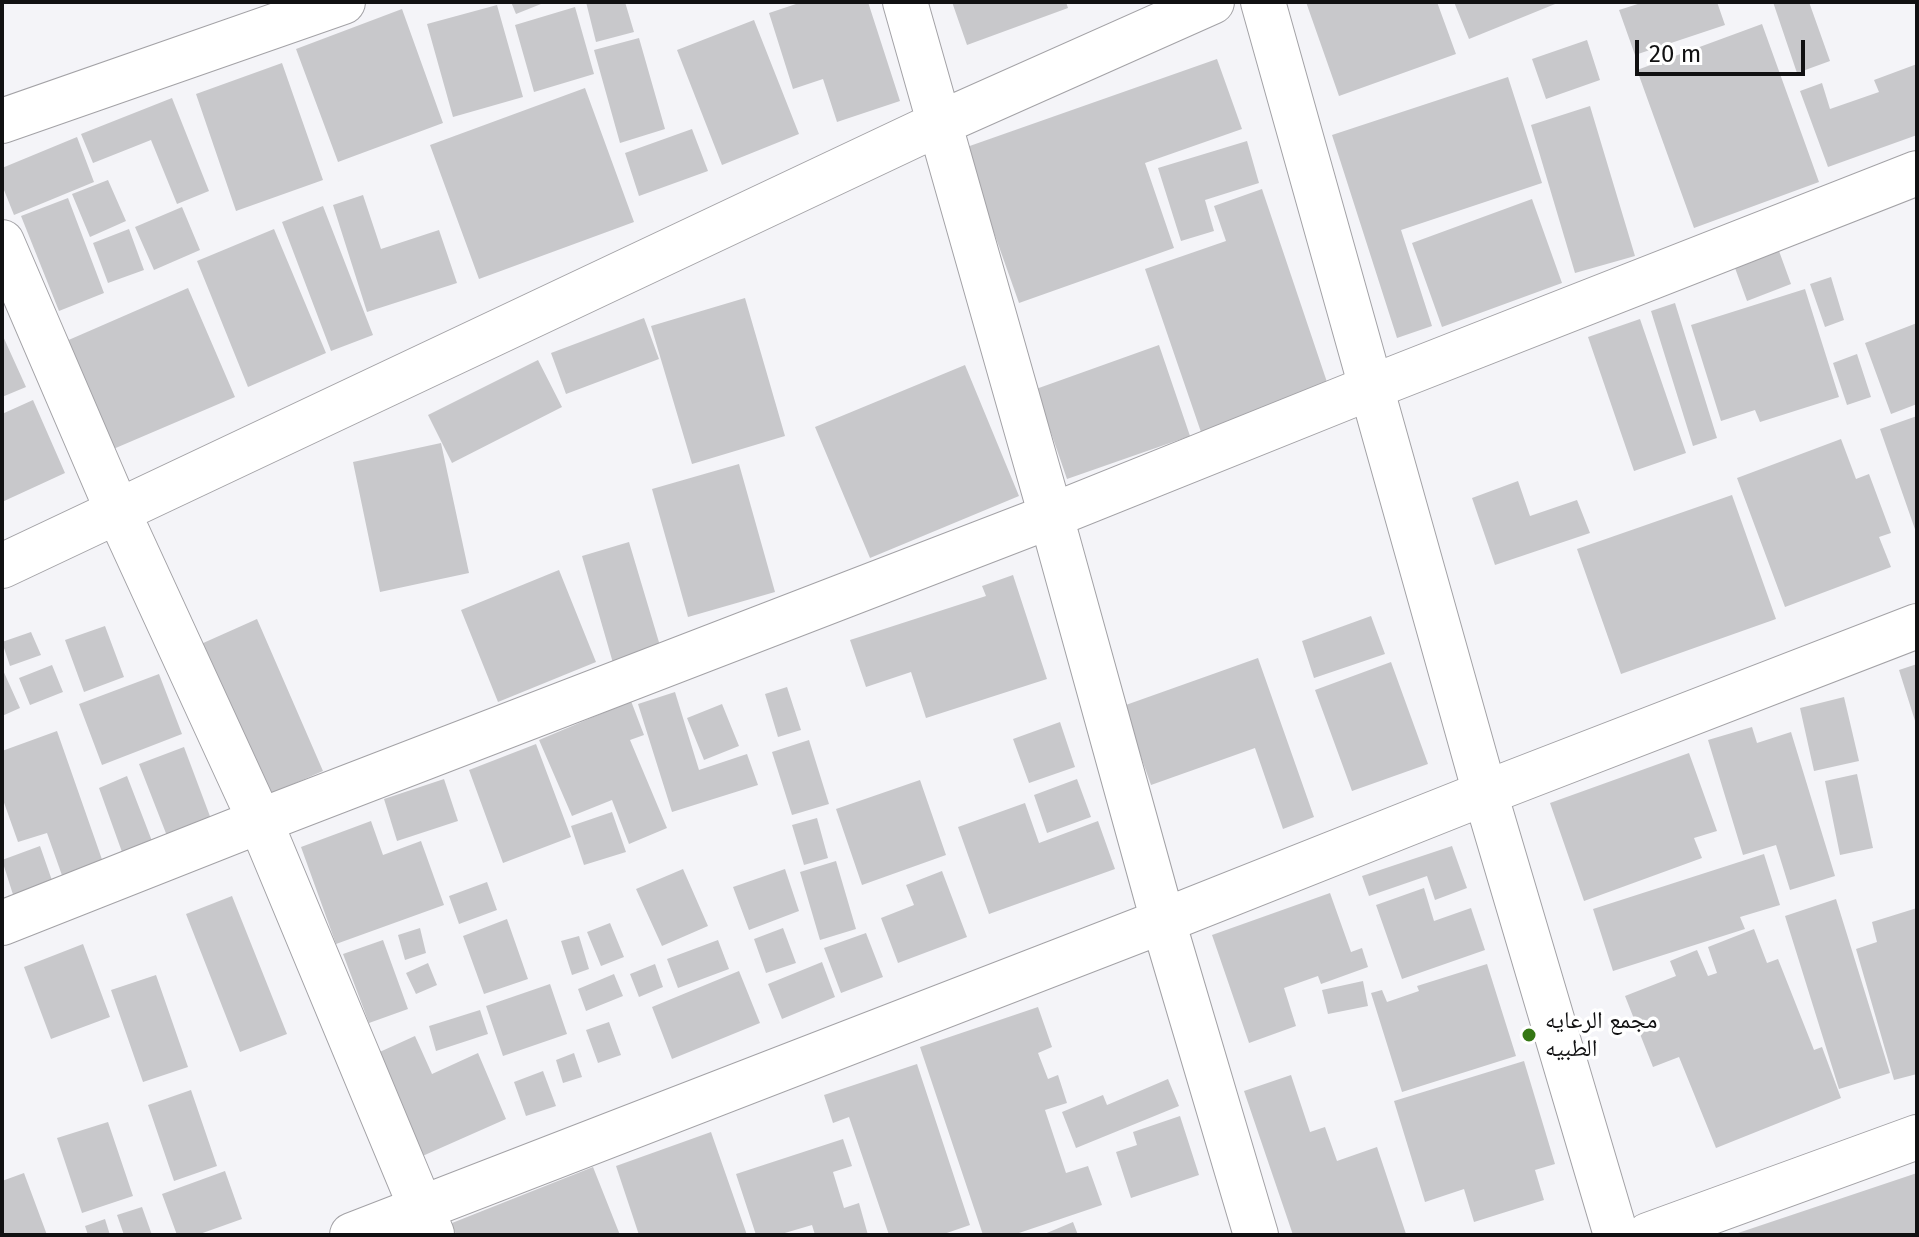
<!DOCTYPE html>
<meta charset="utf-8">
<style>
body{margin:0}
#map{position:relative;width:1919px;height:1237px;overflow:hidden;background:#f4f4f8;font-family:"Fira Sans",sans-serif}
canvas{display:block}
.frame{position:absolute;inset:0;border:4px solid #111112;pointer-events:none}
.scale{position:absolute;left:1635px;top:40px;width:170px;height:36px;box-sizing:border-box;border:4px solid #111112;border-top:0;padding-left:10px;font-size:24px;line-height:28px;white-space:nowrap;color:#111112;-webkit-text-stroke:6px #fff;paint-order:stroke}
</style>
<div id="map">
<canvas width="1919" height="1237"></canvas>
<div class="frame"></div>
<div class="scale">20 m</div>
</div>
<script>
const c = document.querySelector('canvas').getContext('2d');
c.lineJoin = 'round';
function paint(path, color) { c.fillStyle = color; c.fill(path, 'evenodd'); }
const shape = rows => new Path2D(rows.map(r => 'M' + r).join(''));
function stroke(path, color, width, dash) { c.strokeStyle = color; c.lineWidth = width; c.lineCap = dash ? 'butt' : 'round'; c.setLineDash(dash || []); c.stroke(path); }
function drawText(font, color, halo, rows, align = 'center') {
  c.font = font + ' "Fira Sans","Noto Naskh Arabic",sans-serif'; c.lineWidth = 7; c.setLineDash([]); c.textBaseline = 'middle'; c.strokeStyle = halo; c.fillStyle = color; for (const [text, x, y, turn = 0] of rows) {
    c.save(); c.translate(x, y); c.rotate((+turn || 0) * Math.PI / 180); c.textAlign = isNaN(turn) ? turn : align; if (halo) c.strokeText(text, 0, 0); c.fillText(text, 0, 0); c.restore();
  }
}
paint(shape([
 [511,2,546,2,516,14],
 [586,2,625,2,634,32,596,42],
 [802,2,868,2,900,101,837,122,823,79,793,89,769,13],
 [952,2,1066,2,1068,8,967,45],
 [1306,2,1437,2,1456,54,1339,96],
 [1454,2,1560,2,1469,39],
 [1644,2,1717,2,1725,25,1635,55,1619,10],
 [1773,2,1809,2,1830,61,1797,73],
 [497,5,523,97,453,117,427,24],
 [575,7,594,74,534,92,515,25],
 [402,9,443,123,338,162,296,49],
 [754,20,799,134,722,165,677,50],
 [1762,24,1819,182,1694,228,1637,70],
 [639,38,665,129,620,143,594,50],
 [1587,40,1600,80,1546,99,1532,59],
 [1217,59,1242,129,1145,163,1174,248,1019,303,964,148],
 [282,63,323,180,236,211,196,94],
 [1917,64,1917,135,1828,167,1800,91,1822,83,1830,109,1879,92,1874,80],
 [1508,77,1542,183,1401,230,1432,326,1397,338,1332,135],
 [585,88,634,222,479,279,430,145],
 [172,98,209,191,177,204,151,140,93,163,81,134],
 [1590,106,1635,256,1575,273,1531,125],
 [692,129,708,171,639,196,625,153],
 [77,137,94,182,14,215,2,185,2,168],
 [1247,141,1259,183,1205,200,1214,231,1181,241,1158,168],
 [108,180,126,221,90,237,72,194],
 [1262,189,1330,391,1202,435,1145,269,1226,241,1214,206],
 [363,195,381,249,439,230,457,283,367,312,333,205],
 [68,198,104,293,59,311,21,216],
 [1532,199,1562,283,1442,327,1412,243],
 [323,206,373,335,331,351,282,222],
 [182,207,200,250,154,270,135,227],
 [129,229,144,270,108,283,93,243],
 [274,229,326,353,248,387,197,261],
 [1779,251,1791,284,1747,301,1735,268],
 [1831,277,1844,320,1825,327,1810,284],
 [188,288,235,397,111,450,64,342],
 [1805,289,1839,397,1760,422,1755,410,1721,421,1691,325],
 [745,298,785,436,692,464,651,326],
 [1675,303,1717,438,1693,446,1651,311],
 [644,318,659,359,566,394,551,353],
 [1640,319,1686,453,1634,471,1588,337],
 [1917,323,1917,404,1891,414,1865,343],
 [2,334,26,387,2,397],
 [1159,345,1190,436,1067,479,1036,389],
 [1857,354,1871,397,1847,405,1833,363],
 [538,360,562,407,452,463,428,415],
 [965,365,1019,496,870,558,815,427],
 [33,400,65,473,2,502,2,414],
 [1917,416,1917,535,1880,429],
 [1841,439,1856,479,1869,474,1891,533,1879,537,1891,567,1785,607,1737,478],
 [441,443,469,573,380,592,353,462],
 [739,464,775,592,688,617,652,489],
 [1518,481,1530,516,1577,500,1590,533,1495,565,1472,498],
 [1732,495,1776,619,1621,674,1577,549],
 [629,542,661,649,613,663,582,556],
 [559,570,596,662,498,702,461,610],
 [1013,575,1047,679,926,718,911,672,866,687,850,640,986,596,982,586],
 [1371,616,1385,654,1314,678,1302,641],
 [257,619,323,771,266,796,201,644],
 [105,626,124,677,84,692,65,640],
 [31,632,41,655,10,666,2,642],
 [1258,658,1314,817,1283,829,1255,748,1151,785,1123,706],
 [1391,662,1428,764,1352,791,1315,690],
 [1917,664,1917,724,1916,724,1899,670],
 [52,665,63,692,30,705,19,678],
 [2,668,20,708,2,716],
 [159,674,182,734,102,765,79,704],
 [787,687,801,730,778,737,765,694],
 [675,692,699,770,747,754,758,785,672,812,638,704],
 [1844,697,1859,761,1814,771,1800,708],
 [631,701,644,735,630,740,667,828,629,844,612,800,572,816,539,740],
 [722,704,739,746,704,760,687,718],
 [1060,722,1075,767,1029,783,1013,739],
 [1752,727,1757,743,1791,732,1835,876,1790,890,1776,845,1743,855,1708,740],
 [57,731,105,868,64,881,47,833,18,842,2,797,2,751],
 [809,740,829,804,792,815,772,752],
 [536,744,571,837,503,863,469,770],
 [184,747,211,819,167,836,139,764],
 [1689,753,1717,831,1694,838,1702,858,1584,901,1550,803],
 [1857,774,1873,848,1840,855,1825,781],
 [127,776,152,841,122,852,99,788],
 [444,779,458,821,397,841,384,799],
 [1077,779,1091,817,1047,833,1034,795],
 [920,780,946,855,862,885,836,809],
 [1025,803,1039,843,1098,821,1115,869,989,914,958,827],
 [612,812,626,852,584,865,571,826],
 [817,818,828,858,804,865,792,825],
 [371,821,383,855,421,841,444,905,336,944,301,847],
 [40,846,55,889,16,904,2,860],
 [1452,846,1467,888,1435,900,1427,876,1369,896,1362,876],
 [1764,854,1780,905,1740,917,1745,929,1613,971,1593,909],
 [836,861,856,929,820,940,800,872],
 [683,869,708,926,662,946,636,889],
 [785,869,799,911,749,930,733,887],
 [942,871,967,937,898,963,881,918,914,905,906,885],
 [487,882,497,910,459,924,449,896],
 [1424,888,1434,921,1471,908,1485,950,1402,979,1376,905],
 [1330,893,1351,952,1362,948,1368,967,1321,984,1318,976,1284,988,1296,1026,1249,1043,1212,935],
 [232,896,287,1034,240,1052,186,914],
 [1836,899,1890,1073,1839,1089,1785,916],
 [1917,908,1917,1074,1894,1080,1856,949,1877,942,1872,922],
 [507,919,528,979,484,994,463,936],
 [610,923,624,957,601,966,587,932],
 [420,928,426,953,405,960,398,935],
 [783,928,796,963,766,973,754,939],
 [1754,929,1767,963,1778,959,1814,1050,1822,1047,1841,1098,1716,1148,1679,1057,1653,1067,1625,996,1676,976,1670,961,1697,950,1708,976,1717,973,1708,947],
 [866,933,883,977,841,993,824,948],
 [579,936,589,969,572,975,561,941],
 [383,940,408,1009,369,1023,343,954],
 [718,940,729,969,678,988,667,959],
 [83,944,110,1017,51,1039,24,967],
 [822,962,835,997,782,1019,768,984],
 [428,963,437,985,416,994,406,973],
 [655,964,663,987,639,997,630,974],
 [1487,964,1516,1056,1402,1092,1371,993,1382,990,1387,1002,1419,991,1417,986],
 [739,971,760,1023,672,1059,652,1007],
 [614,974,623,996,586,1011,578,989],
 [156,975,188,1067,143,1082,111,990],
 [1363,981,1368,1006,1328,1014,1322,990],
 [550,984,567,1034,503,1056,486,1006],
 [1038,1007,1052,1047,1038,1053,1048,1079,1058,1075,1067,1103,1045,1110,1066,1173,1088,1166,1102,1205,1013,1235,983,1235,920,1047],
 [480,1010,488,1034,436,1051,429,1026],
 [609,1022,621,1055,598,1063,586,1030],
 [415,1036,432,1074,478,1053,506,1119,418,1158,373,1055],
 [574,1053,582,1077,563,1083,556,1060],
 [1524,1061,1555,1164,1535,1170,1544,1200,1474,1222,1464,1189,1425,1202,1394,1101],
 [917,1064,970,1225,941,1235,889,1235,849,1117,833,1123,824,1095],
 [543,1071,556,1106,526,1116,514,1082],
 [1291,1075,1310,1132,1325,1127,1337,1161,1377,1147,1406,1234,1293,1235,1244,1091],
 [1168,1079,1179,1106,1076,1148,1062,1112,1103,1095,1107,1105],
 [191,1090,217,1166,174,1181,148,1105],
 [1180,1116,1199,1175,1131,1198,1116,1152,1137,1145,1133,1132],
 [108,1122,133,1196,82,1213,57,1138],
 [711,1132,747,1235,639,1235,616,1166],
 [843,1139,852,1166,833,1172,844,1208,859,1203,868,1235,815,1235,812,1225,778,1235,756,1235,736,1174],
 [593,1167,620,1235,456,1235,452,1223],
 [225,1171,242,1219,197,1235,177,1235,162,1194],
 [24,1173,47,1235,2,1235,2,1181],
 [1917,1173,1917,1235,1736,1235,1735,1234],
 [142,1207,152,1235,124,1235,117,1215],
 [105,1219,110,1235,88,1235,85,1226],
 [1073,1222,1078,1235,1042,1235]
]), '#c8c8cb');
const minor = shape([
 [905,2,1051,516,1163,921,1256,1235],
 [2,121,343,2],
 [2,242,118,512,260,821,432,1234],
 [2,566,938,124,1212,2],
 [2,923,260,821,1051,516,1372,387,1917,173],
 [352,1235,1163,921,1485,793,1917,626],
 [1648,1235,1917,1137]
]);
const tertiary = shape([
 [1263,2,1485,793,1616,1235]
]);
stroke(minor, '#a3a2a6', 46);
stroke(tertiary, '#a3a2a6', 46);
stroke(minor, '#fff', 44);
stroke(tertiary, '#fff', 44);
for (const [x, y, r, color] of [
 [1529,1035,8,"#357714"]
]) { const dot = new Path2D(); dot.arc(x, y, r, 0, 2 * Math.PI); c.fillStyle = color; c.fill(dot); stroke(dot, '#fff', 3); }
drawText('24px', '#111112', '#fff', [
 ["مجمع الرعايه",1545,1021],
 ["الطبيه",1545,1049]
], 'left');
</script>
